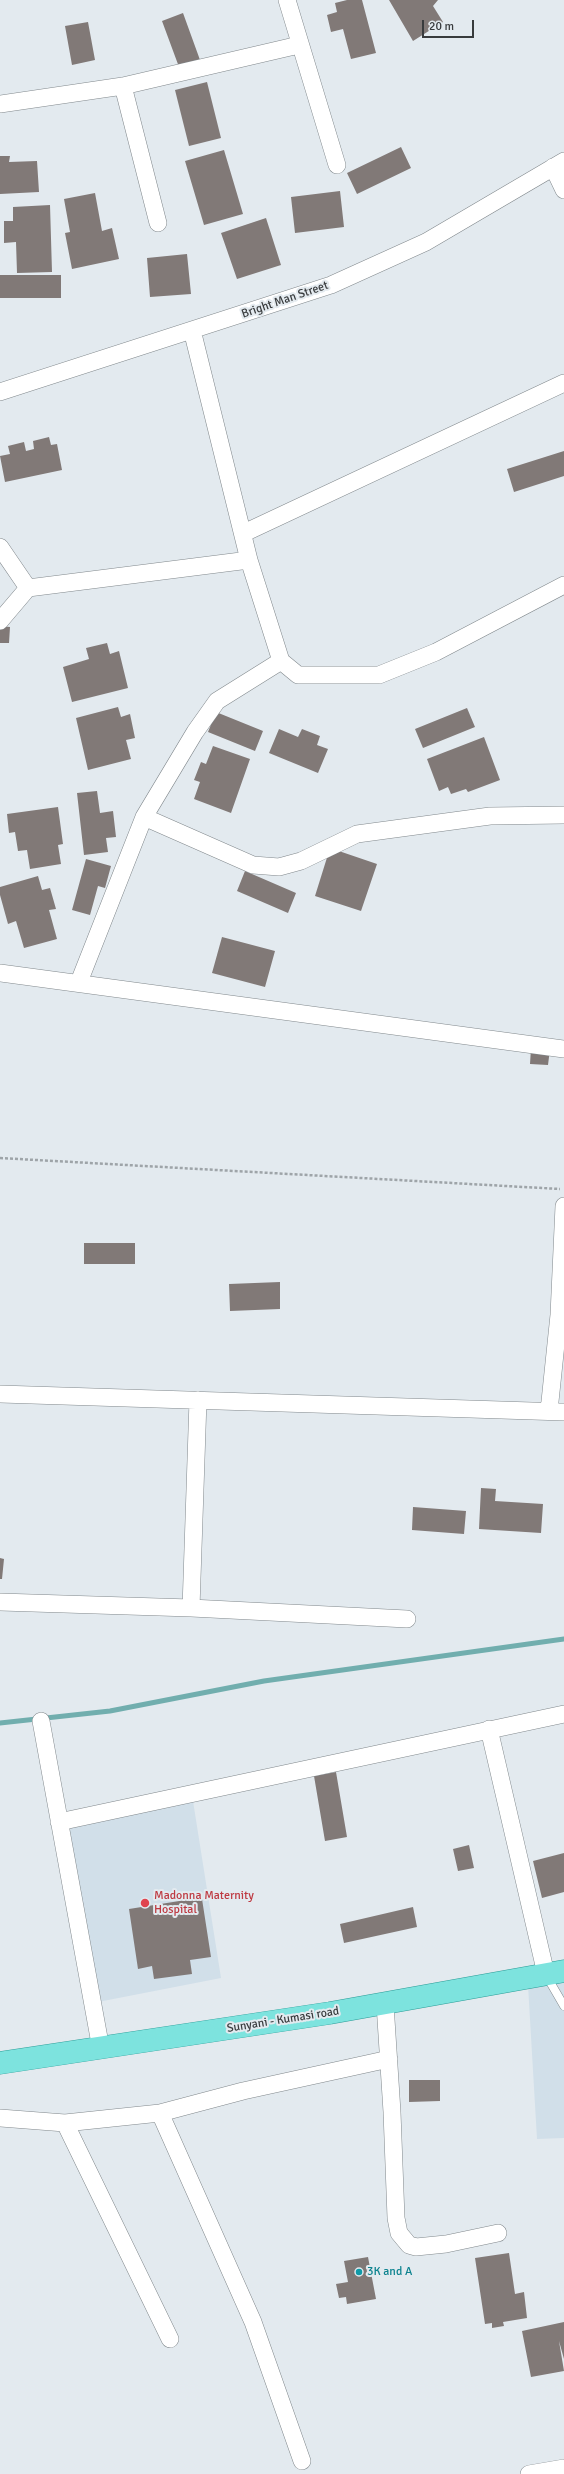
<!DOCTYPE html>
<style>
body{margin:0}
#map{position:relative;width:564px;height:2474px;overflow:hidden;background:#e3eaef;font-family:Signika,sans-serif}
canvas{display:block}
.scale{position:absolute;left:422px;top:20px;width:52px;height:18px;box-sizing:border-box;border:2px solid #383b3d;border-top:0;padding-left:5px;font-size:12px;line-height:14px;white-space:nowrap;color:#383b3d;-webkit-text-stroke:3px #e3eaef;paint-order:stroke}
</style>
<div id="map">
<canvas width="564" height="2474"></canvas>
<div class="scale">20 m</div>
</div>
<script>
const c = document.querySelector('canvas').getContext('2d');
c.lineJoin = 'round';
function paint(path, color) { c.fillStyle = color; c.fill(path, 'evenodd'); }
const shape = rows => new Path2D(rows.map(r => 'M' + r).join(''));
function stroke(path, color, width, dash) { c.strokeStyle = color; c.lineWidth = width; c.lineCap = dash ? 'butt' : 'round'; c.setLineDash(dash || []); c.stroke(path); }
function drawText(font, color, halo, rows, align = 'center') {
  c.font = font + ' Signika,sans-serif'; c.lineWidth = 4; c.setLineDash([]); c.textBaseline = 'middle'; c.strokeStyle = halo; c.fillStyle = color; for (const [text, x, y, turn = 0] of rows) {
    c.save(); c.translate(x, y); c.rotate((+turn || 0) * Math.PI / 180); c.textAlign = isNaN(turn) ? turn : align; if (halo) c.strokeText(text, 0, 0); c.fillText(text, 0, 0); c.restore();
  }
}
paint(shape([
 [193,1801,221,1978,98,2002,66,1829],
 [564,1979,564,2138,537,2139,528,1985]
]), '#d1dfe9');
stroke(shape([
 [0,1723,110,1711,264,1681,564,1639]
]), '#71aeae', 5);
paint(shape([
 [347,0,362,0,376,53,351,59,343,29,331,32,327,15,337,12,335,3],
 [389,0,438,0,433,6,443,22,413,41],
 [183,13,200,60,179,67,162,21],
 [88,22,95,60,72,65,65,26],
 [207,82,221,138,189,146,175,90],
 [401,147,411,168,357,194,347,173],
 [224,150,243,214,204,225,185,161],
 [0,156,10,156,9,162,37,161,39,192,0,194],
 [340,191,344,227,295,233,291,197],
 [95,193,102,231,112,228,119,259,72,269,65,233,70,232,64,199],
 [50,205,52,272,17,273,16,242,4,243,4,221,13,221,13,207],
 [266,218,281,265,237,279,221,233],
 [187,254,191,294,150,297,147,258],
 [0,275,61,275,61,298,0,298],
 [49,437,51,445,57,444,62,470,5,482,0,456,10,454,8,446,24,442,26,451,34,449,33,441],
 [564,451,564,476,514,492,507,469],
 [0,626,10,627,9,643,0,643],
 [107,643,110,654,119,651,128,688,72,702,63,667,89,659,86,648],
 [118,707,121,717,130,714,135,738,126,740,131,759,88,770,76,718],
 [467,708,475,727,423,748,415,729],
 [216,712,263,731,255,751,208,732],
 [279,729,298,737,302,729,320,736,317,745,328,749,318,773,269,753],
 [484,737,500,780,468,792,466,789,451,794,448,787,439,791,427,759],
 [213,746,250,759,231,813,194,799,200,782,194,780,201,762,206,764],
 [97,791,100,813,113,811,116,837,106,838,108,852,84,855,77,793],
 [58,807,63,844,58,845,61,864,30,869,27,850,18,851,15,832,9,833,7,814],
 [330,848,377,864,361,911,315,896],
 [86,859,111,866,105,888,98,886,90,915,72,910],
 [245,871,296,893,288,913,237,891],
 [38,876,42,890,50,888,56,909,49,910,57,939,24,948,16,921,8,924,0,895,0,887],
 [222,937,275,951,265,987,212,973],
 [531,1048,550,1049,548,1065,530,1064],
 [84,1243,135,1243,135,1264,84,1264],
 [280,1282,280,1309,230,1311,229,1284],
 [481,1488,496,1489,495,1501,543,1504,541,1533,479,1529],
 [413,1507,466,1511,464,1534,412,1530],
 [0,1558,4,1559,2,1579,0,1579],
 [336,1772,347,1837,325,1841,314,1776],
 [469,1845,474,1868,458,1871,453,1849],
 [564,1853,564,1892,542,1898,533,1861],
 [192,1899,193,1901,202,1899,211,1957,190,1960,192,1974,154,1979,152,1966,138,1969,129,1909],
 [413,1907,417,1927,344,1943,340,1924],
 [409,2080,440,2080,440,2101,409,2102],
 [509,2253,515,2294,524,2292,527,2318,503,2322,504,2326,492,2328,492,2323,485,2324,475,2258],
 [368,2257,376,2299,347,2304,346,2297,339,2298,336,2284,348,2282,344,2261],
 [564,2322,564,2359,559,2341,564,2371,531,2377,522,2331]
]), '#817977');
const lane = shape([
 [546,1975,564,2006]
]);
const street = shape([
 [287,0,337,165],
 [123,86,158,223],
 [0,104,123,86,299,45],
 [553,167,564,190],
 [192,330,249,560,281,661,298,675,379,675,436,652,564,585],
 [0,392,331,285,426,242,564,161],
 [244,533,564,383],
 [0,547,28,588],
 [0,621,28,588,249,560],
 [144,817,253,865,279,867,301,861,357,834,490,816,564,815],
 [0,973,564,1049],
 [79,982,144,817,195,732,217,701,281,661],
 [0,1394,564,1412],
 [549,1411,559,1315,564,1206],
 [0,1602,191,1608,407,1619],
 [191,1608,198,1400],
 [41,1721,101,2049],
 [489,1729,546,1974],
 [59,1822,564,1714],
 [385,2004,392,2112,396,2218,399,2233,409,2245,416,2247,446,2244,498,2233],
 [160,2113,253,2322,302,2461],
 [0,2118,65,2123,160,2113,243,2091,389,2059],
 [65,2123,170,2339],
 [529,2474,564,2468]
]);
const primary = shape([
 [0,2063,330,2013,564,1971]
]);
stroke(lane, '#81888c', 9);
stroke(street, '#81888c', 18);
stroke(primary, '#2c9c97', 23);
stroke(shape([
 [0,1158,560,1189]
]), '#9ea4a8', 2.5, [3, 2]);
stroke(lane, '#fff', 8);
stroke(street, '#fff', 17);
stroke(primary, '#7de3de', 22);
for (const [x, y, r, color] of [
 [145,1903,5,"#e0444e"],
 [359,2272,4,"#0f9aa8"]
]) { const dot = new Path2D(); dot.arc(x, y, r, 0, 2 * Math.PI); c.fillStyle = color; c.fill(dot); stroke(dot, '#e3eaef', 1.5); }
drawText('12px', '#383b3d', '#e3eaef', [
 ["Bright Man Street",285,300,-19],
 ["Sunyani - Kumasi road",283,2020,-9]
]);
drawText('12px', '#be3a42', '#e3eaef', [
 ["Madonna Maternity",154,1896],
 ["Hospital",154,1910]
], 'left');
drawText('12px', '#0d838f', '#e3eaef', [
 ["3K and A",367,2272]
], 'left');
</script>
